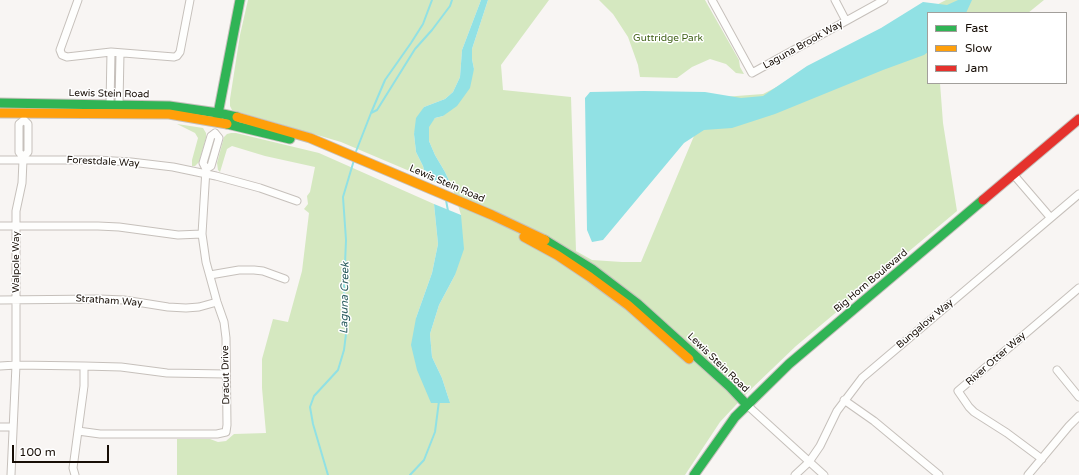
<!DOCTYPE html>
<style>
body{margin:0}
#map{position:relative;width:1079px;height:475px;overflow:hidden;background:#f8f5f3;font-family:"Varela Round",sans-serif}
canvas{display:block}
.legend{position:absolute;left:927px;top:12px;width:140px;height:72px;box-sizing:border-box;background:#fff;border:1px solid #a29f9b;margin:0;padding:5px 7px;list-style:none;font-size:12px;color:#170e06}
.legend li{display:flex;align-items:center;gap:8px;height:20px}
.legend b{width:20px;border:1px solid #a29f9b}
.scale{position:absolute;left:12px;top:445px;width:97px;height:18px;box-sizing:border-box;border:2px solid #170e06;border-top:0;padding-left:5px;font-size:12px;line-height:14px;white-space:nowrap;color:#170e06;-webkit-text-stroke:3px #fff;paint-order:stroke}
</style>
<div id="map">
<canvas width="1079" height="475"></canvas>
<ul class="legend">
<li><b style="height:5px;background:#30b455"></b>Fast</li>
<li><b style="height:5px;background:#ff9f0a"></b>Slow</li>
<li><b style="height:5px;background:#e5322d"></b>Jam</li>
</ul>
<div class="scale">100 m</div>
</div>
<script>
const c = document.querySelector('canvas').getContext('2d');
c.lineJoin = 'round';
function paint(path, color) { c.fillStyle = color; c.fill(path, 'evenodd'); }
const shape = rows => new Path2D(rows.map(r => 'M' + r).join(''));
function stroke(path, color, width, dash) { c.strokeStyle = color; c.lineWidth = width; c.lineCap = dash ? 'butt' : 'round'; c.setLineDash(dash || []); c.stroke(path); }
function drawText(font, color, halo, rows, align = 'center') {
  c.font = font + ' "Varela Round",sans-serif'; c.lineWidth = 3; c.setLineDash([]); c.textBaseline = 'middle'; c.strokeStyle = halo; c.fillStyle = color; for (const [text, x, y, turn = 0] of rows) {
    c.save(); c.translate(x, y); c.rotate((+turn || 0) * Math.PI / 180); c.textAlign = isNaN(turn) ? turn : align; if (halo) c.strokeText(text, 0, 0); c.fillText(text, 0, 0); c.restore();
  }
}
paint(shape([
 [248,0,481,0,462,50,460,77,453,92,445,99,424,107,414,134,416,152,423,166,426,178,341,142,232,110,230,106,230,99,240,35],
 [488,0,549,0,501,65,503,90,571,97,576,251,592,260,622,262,641,262,710,98,763,94,946,0,1044,0,1028,13,928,13,928,83,940,83,943,123,957,211,796,346,748,392,720,422,685,475,177,475,177,439,210,439,218,442,226,441,234,434,266,433,262,388,262,359,273,319,288,322,302,271,309,213,304,209,308,204,307,196,310,192,315,167,265,156,232,146,227,149,220,172,218,170,217,163,224,137,227,134,231,133,236,133,319,153,434,204,438,244,432,273,416,318,450,403,442,378,432,357,430,334,439,305,455,275,461,215,453,189,445,172,435,155,429,141,428,126,435,118,443,116,474,69,472,59,472,49],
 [599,0,705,0,739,60,740,67,744,74,736,73,726,64,710,59,692,67,677,78,640,77,638,65,628,37,613,14],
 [177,124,203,128,206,133,206,138,199,162,195,166,192,166,192,160,198,138,195,133]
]), '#d5e8c0');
paint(shape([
 [481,0,488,0,472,49,472,59,474,69,470,88,457,106,443,116,435,118,429,127,429,141,435,155,445,172,453,189,426,178,423,166,416,152,414,134,416,118,424,107,445,99,453,92,460,77,462,50],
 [958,0,972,0,966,13,928,13,928,52,924,55,883,70,775,114,732,128,704,130,684,143,603,240,592,242,587,230,585,98,590,92,644,91,705,92,741,98,763,96,807,66,881,28,923,2,947,5],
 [434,204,461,215,464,249,455,275,439,305,430,334,432,357,442,378,450,403,431,403,417,370,411,345,416,318,432,273,438,244]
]), '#91e1e4');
stroke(shape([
 [371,113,377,110,415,49,432,30,450,6,452,0],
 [355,154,371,113,385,80,411,43,423,24,432,0],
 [446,200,448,211],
 [328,475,313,424,310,407,314,396,338,370,344,350,346,334,344,288,346,240,343,197,354,160],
 [410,475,424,460,435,432,439,401]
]), '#91e1e4', 2);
const street = shape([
 [78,0,60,50,62,55,67,57,111,52,174,57,177,56,180,52,190,0],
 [712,0,752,73,884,0],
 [835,0,846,21],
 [119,104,120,53],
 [110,105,111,52],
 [215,133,219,138,211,166,206,169,203,163,211,136,215,133],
 [23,157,28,152,28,124,24,120,19,124,19,152,23,157,23,160,22,183,16,211,16,365,84,366,84,386,73,468,75,475],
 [0,160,97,160,131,162,173,167,216,176,260,188,297,201],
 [1013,174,1050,217],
 [0,226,98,226,119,227,178,235,202,234],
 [210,275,239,270,254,270,263,271,285,279],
 [0,300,100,299,124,300,168,307,186,308,199,307,217,302],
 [0,366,16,365,11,475],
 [84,366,121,367,167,373,226,374],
 [1057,370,1079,397],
 [844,400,874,421,939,475],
 [747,405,824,475],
 [0,427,12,427],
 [78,431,100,434,217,434,226,432,227,425,226,338,224,322,217,302,206,262,202,234,206,169],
 [1042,459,1007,433,974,412,969,407,958,391,1079,288],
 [795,475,809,462,820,446,837,411,862,378,1079,194],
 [1028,475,1069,426,1079,416]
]);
const fast = shape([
 [0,103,169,106,218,113,237,117],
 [217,119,240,0],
 [227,124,290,139],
 [545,240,592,269,638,304,730,387,747,405],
 [694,475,735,417,789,364,983,200]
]);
const slow = shape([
 [0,113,169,114,227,124],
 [237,117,310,138,492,215,545,240],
 [524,237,557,255,590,277,628,305,689,359]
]);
const jam = shape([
 [983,200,1079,119]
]);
stroke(street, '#c6c0bb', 9);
stroke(fast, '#c6c0bb', 11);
stroke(slow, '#c6c0bb', 11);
stroke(jam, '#c6c0bb', 11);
stroke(street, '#fefefd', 7);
stroke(fast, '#30b455', 9);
stroke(slow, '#ff9f0a', 9);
stroke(jam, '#e5322d', 9);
drawText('10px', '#416219', '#fff', [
 ["Guttridge Park",668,38]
]);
drawText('10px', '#170e06', '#fff', [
 ["Laguna Brook Way",803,45,-29],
 ["Lewis Stein Road",109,94,1],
 ["Forestdale Way",103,162,3],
 ["Lewis Stein Road",447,184,23],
 ["Walpole Way",16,262,-90],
 ["Big Horn Boulevard",871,281,-40],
 ["Stratham Way",109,301,4],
 ["Bungalow Way",925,324,-40],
 ["River Otter Way",996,359,-41],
 ["Lewis Stein Road",718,363,44],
 ["Dracut Drive",226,375,-91]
]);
drawText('italic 11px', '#2b5d5f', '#fff', [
 ["Laguna Creek",345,298,-89]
]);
</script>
